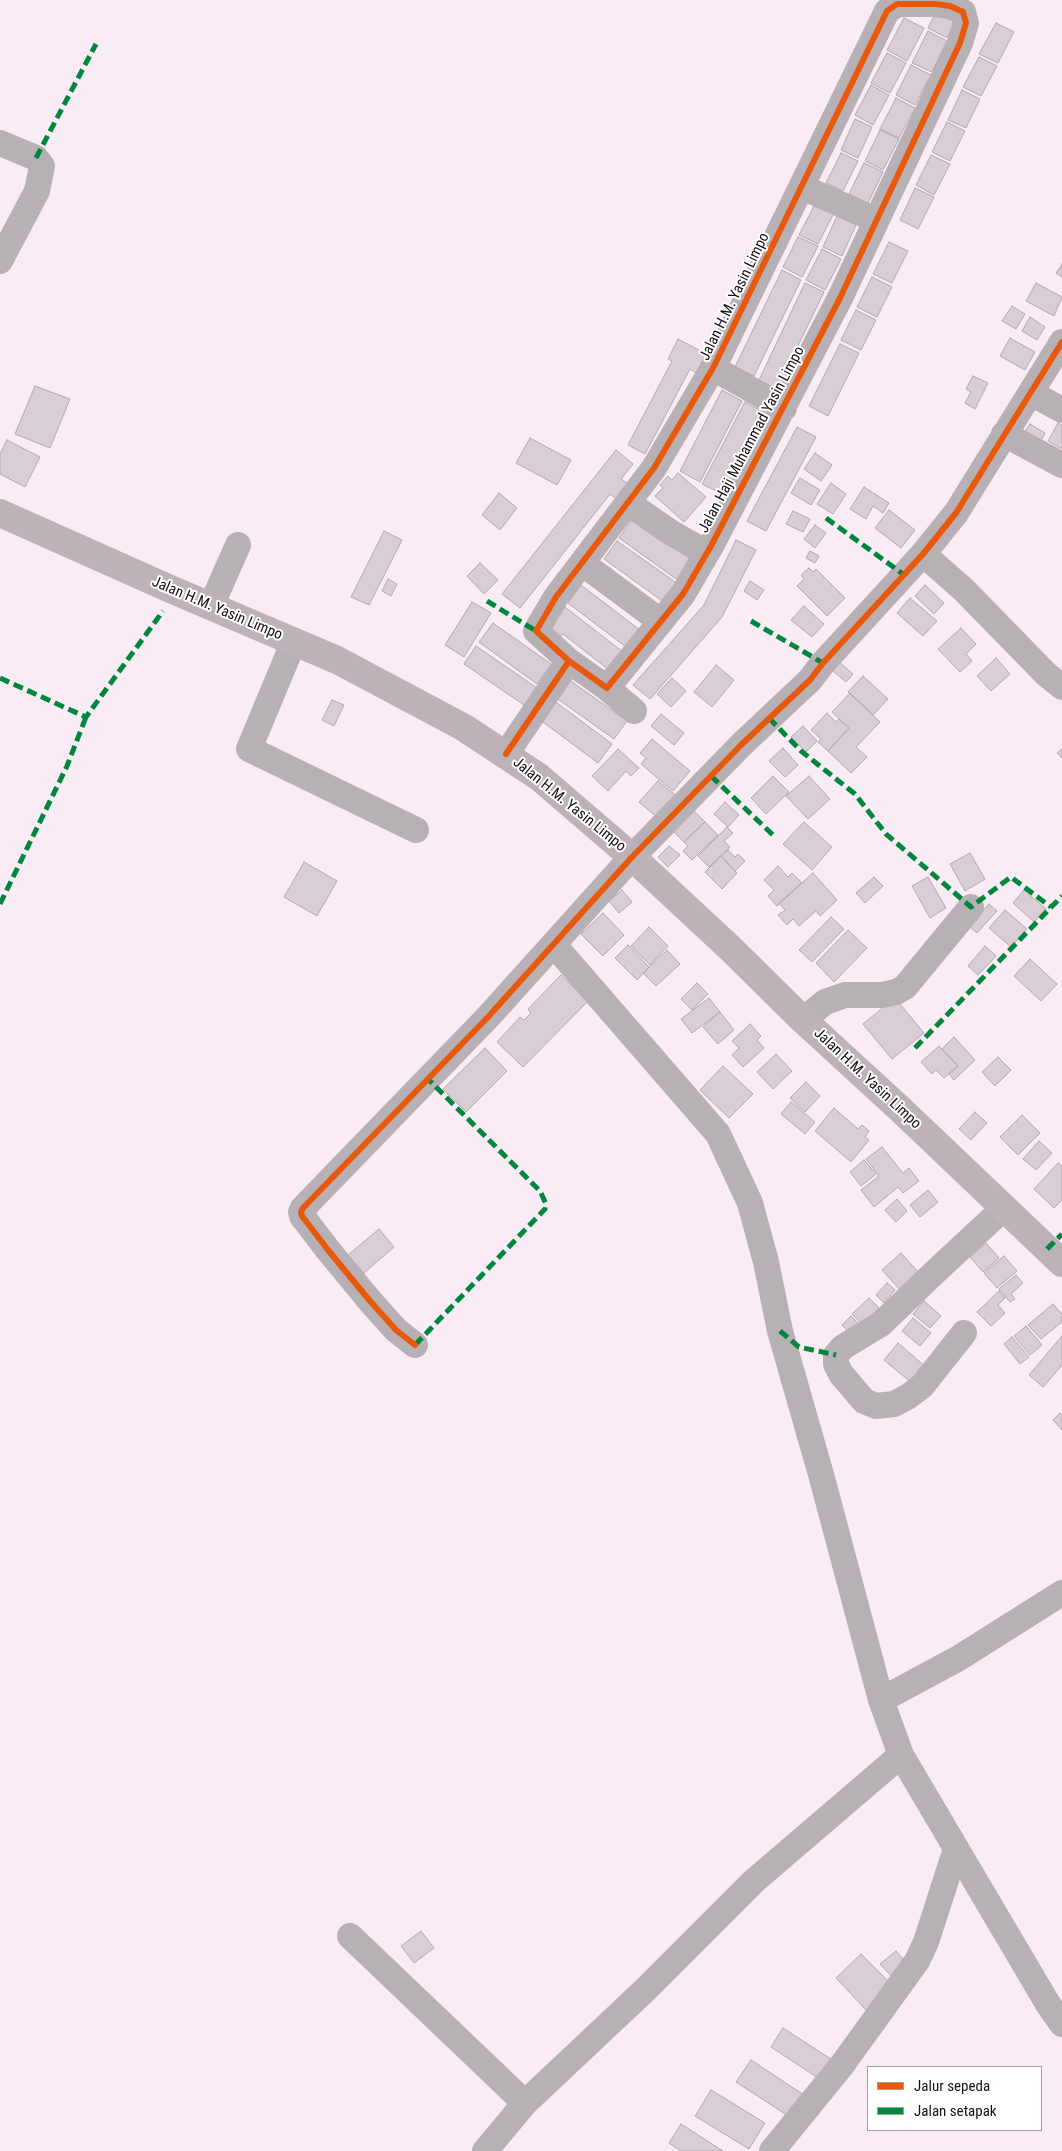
<!DOCTYPE html>
<style>
body{margin:0}
#map{position:relative;width:1062px;height:2151px;overflow:hidden;background:#f9ecf4;font-family:"Roboto Condensed",sans-serif}
canvas{display:block}
.legend{position:absolute;left:867px;top:2066px;width:175px;height:65px;box-sizing:border-box;background:#fff;border:1px solid #a39fa1;margin:0;padding:6px 9px;list-style:none;font-size:15px;color:#190f15}
.legend li{display:flex;align-items:center;gap:10px;height:25px}
.legend b{width:25px;border:1px solid #a39fa1}
</style>
<div id="map">
<canvas width="1062" height="2151"></canvas>
<ul class="legend">
<li><b style="height:6px;background:#e8590c"></b>Jalur sepeda</li>
<li><b style="height:6px;background:#00873e"></b>Jalan setapak</li>
</ul>
</div>
<script>
const c = document.querySelector('canvas').getContext('2d');
c.lineJoin = 'round';
function paint(path, color) { c.fillStyle = color; c.fill(path, 'evenodd'); }
const shape = rows => new Path2D(rows.map(r => 'M' + r).join(''));
function stroke(path, color, width, dash) { c.strokeStyle = color; c.lineWidth = width; c.lineCap = dash ? 'butt' : 'round'; c.setLineDash(dash || []); c.stroke(path); }
function drawText(font, color, halo, rows, align = 'center') {
  c.font = font + ' "Roboto Condensed",sans-serif'; c.lineWidth = 4; c.setLineDash([]); c.textBaseline = 'middle'; c.strokeStyle = halo; c.fillStyle = color; for (const [text, x, y, turn = 0] of rows) {
    c.save(); c.translate(x, y); c.rotate((+turn || 0) * Math.PI / 180); c.textAlign = isNaN(turn) ? turn : align; if (halo) c.strokeText(text, 0, 0); c.fillText(text, 0, 0); c.restore();
  }
}
const building = shape([
 [936,12,955,21,947,38,928,28,936,12],
 [904,18,924,28,907,61,887,50,904,18],
 [996,23,1014,32,998,63,979,54,996,23],
 [928,31,947,41,932,72,912,63,928,31],
 [887,53,906,63,890,93,871,83,887,53],
 [979,57,997,66,981,96,963,87,979,57],
 [911,65,931,75,915,105,896,95,911,65],
 [871,85,889,95,873,125,855,115,871,85],
 [962,90,980,99,966,128,948,120,962,90],
 [896,98,915,108,899,138,880,129,896,98],
 [855,119,872,127,858,158,841,150,855,119],
 [947,122,965,131,950,161,932,152,947,122],
 [880,130,899,139,883,170,865,161,880,130],
 [841,153,858,161,843,191,826,183,841,153],
 [931,155,950,164,934,195,916,185,931,155],
 [864,163,883,172,868,203,849,194,864,163],
 [915,188,934,197,918,229,900,220,915,188],
 [815,204,834,213,818,244,799,235,815,204],
 [837,216,856,225,842,256,823,247,837,216],
 [798,237,818,246,802,277,783,267,798,237],
 [889,242,908,251,892,283,873,274,889,242],
 [822,249,841,259,825,290,806,280,822,249],
 [1062,264,1062,277,1056,273,1062,264],
 [782,270,801,280,754,376,735,367,782,270],
 [872,277,892,287,877,317,857,307,872,277],
 [805,283,824,292,777,389,759,380,805,283],
 [1036,283,1062,297,1054,316,1026,301,1036,283],
 [1012,306,1025,314,1016,329,1002,321,1012,306],
 [856,310,876,320,861,350,841,340,856,310],
 [1030,317,1045,327,1037,340,1022,331,1030,317],
 [1010,338,1035,352,1025,370,1000,356,1010,338],
 [678,339,706,354,696,373,690,369,645,454,628,445,672,361,668,359,678,339],
 [840,344,859,353,828,416,809,406,840,344],
 [973,376,988,383,975,409,965,403,971,392,966,389,973,376],
 [35,386,70,399,50,448,15,434,35,386],
 [722,390,742,401,700,482,680,471,722,390],
 [745,402,765,413,722,494,702,484,745,402],
 [1058,423,1062,425,1062,449,1048,441,1058,423],
 [1030,424,1045,433,1041,441,1025,431,1030,424],
 [797,427,816,437,766,531,747,521,797,427],
 [530,438,571,460,557,485,516,463,530,438],
 [7,440,40,457,25,487,0,474,0,454,7,440],
 [616,450,633,464,621,479,631,486,619,501,610,494,520,608,502,594,616,450],
 [815,453,832,465,821,481,804,469,815,453],
 [678,473,706,497,684,522,655,496,663,488,660,485,668,476,672,480,678,473],
 [800,478,820,490,811,505,791,493,800,478],
 [831,483,846,494,833,514,817,504,831,483],
 [864,487,889,503,883,513,873,506,866,519,850,509,864,487],
 [499,493,517,508,500,530,482,515,499,493],
 [889,510,915,530,901,548,875,528,889,510],
 [793,511,810,519,803,532,786,524,793,511],
 [633,518,693,561,679,581,619,538,633,518],
 [815,525,826,533,815,548,804,539,815,525],
 [384,531,402,540,369,605,351,597,384,531],
 [736,540,756,550,722,617,650,699,633,685,704,605,736,540],
 [617,541,678,584,665,603,604,559,617,541],
 [810,551,819,556,815,563,806,558,810,551],
 [480,563,498,580,484,594,467,576,480,563],
 [809,568,813,572,816,569,845,598,827,616,797,586,804,579,801,575,809,568],
 [388,579,397,584,391,596,382,591,388,579],
 [750,581,764,590,757,600,744,591,750,581],
 [581,585,640,630,626,647,568,603,581,585],
 [925,585,944,603,934,614,915,596,925,585],
 [910,598,937,621,923,636,897,613,910,598],
 [472,602,491,613,464,657,445,645,472,602],
 [804,606,824,624,812,637,791,620,804,606],
 [565,607,623,652,609,670,563,634,556,642,545,633,565,607],
 [493,623,551,664,537,684,479,642,493,623],
 [961,628,976,644,966,654,972,661,960,672,938,649,961,628],
 [476,646,537,688,524,705,464,664,476,646],
 [996,658,1010,674,991,691,977,676,996,658],
 [839,662,853,674,846,682,832,670,839,662],
 [716,665,734,680,712,707,694,692,716,665],
 [863,676,888,699,873,715,848,692,863,676],
 [672,678,686,691,671,707,657,694,672,678],
 [568,679,627,721,614,739,555,697,568,679],
 [850,693,880,722,856,747,867,757,851,773,828,751,849,728,832,712,850,693],
 [332,700,344,705,334,726,322,720,332,700],
 [553,700,612,744,598,763,539,719,553,700],
 [827,713,836,722,839,719,849,728,828,751,818,742,821,739,811,730,827,713],
 [661,714,684,733,674,745,651,726,661,714],
 [803,726,817,741,806,752,791,737,803,726],
 [652,739,690,771,673,791,641,764,646,758,640,753,652,739],
 [783,748,798,765,785,777,769,761,783,748],
 [618,749,639,768,631,776,626,771,608,791,592,776,618,749],
 [1062,749,1062,758,1057,753,1062,749],
 [773,776,789,792,766,814,751,798,773,776],
 [809,776,830,799,808,819,786,796,809,776],
 [658,781,679,798,660,820,639,802,658,781],
 [725,802,739,815,728,827,714,814,725,802],
 [693,810,705,822,684,842,672,830,693,810],
 [705,822,718,835,692,860,683,851,688,846,684,842,705,822],
 [804,822,832,847,812,870,783,844,804,822],
 [727,827,733,833,724,841,730,847,709,867,698,856,727,827],
 [669,846,680,855,668,867,658,857,669,846],
 [728,850,735,857,738,854,745,861,735,871,721,856,728,850],
 [970,853,985,879,965,891,950,864,970,853],
 [721,856,737,873,722,889,705,872,721,856],
 [304,862,337,881,317,916,284,897,304,862],
 [778,866,788,877,792,873,802,883,777,906,768,896,774,890,764,880,778,866],
 [813,873,837,900,820,916,816,911,799,926,793,919,787,925,778,915,785,910,779,903,813,873],
 [874,877,883,886,865,903,856,893,874,877],
 [928,877,946,908,930,918,912,886,928,877],
 [622,890,632,902,619,913,609,901,622,890],
 [1024,890,1046,909,1034,922,1013,903,1024,890],
 [989,904,997,911,977,933,969,926,989,904],
 [1005,910,1027,929,1011,947,989,928,1005,910],
 [603,913,624,935,603,956,581,934,603,913],
 [831,917,844,929,812,962,799,950,831,917],
 [649,927,668,946,650,965,631,946,649,927],
 [848,930,867,948,834,982,816,963,848,930],
 [628,945,649,967,637,980,615,958,628,945],
 [985,946,996,956,978,975,968,966,985,946],
 [667,950,680,964,656,986,643,973,667,950],
 [1030,959,1057,984,1041,1001,1014,976,1030,959],
 [561,975,588,1001,523,1067,497,1042,520,1017,524,1020,531,1013,528,1009,561,975],
 [697,983,708,994,692,1010,681,999,697,983],
 [709,998,720,1012,692,1033,681,1019,709,998],
 [895,998,924,1033,892,1059,863,1024,895,998],
 [720,1012,734,1030,718,1044,703,1027,720,1012],
 [750,1024,761,1036,757,1040,764,1048,743,1067,732,1055,739,1048,732,1041,750,1024],
 [954,1037,975,1060,954,1080,949,1074,958,1066,942,1049,954,1037],
 [939,1046,958,1066,944,1078,936,1070,932,1074,921,1062,939,1046],
 [485,1048,507,1071,466,1112,443,1089,485,1048],
 [776,1054,792,1071,773,1089,757,1072,776,1054],
 [998,1057,1011,1070,995,1086,982,1072,998,1057],
 [723,1066,753,1094,729,1118,700,1090,723,1066],
 [806,1082,820,1096,805,1112,790,1098,806,1082],
 [791,1102,815,1122,805,1134,781,1114,791,1102],
 [834,1108,858,1129,862,1125,869,1131,865,1137,869,1140,851,1162,815,1131,834,1108],
 [975,1112,987,1123,971,1140,959,1129,975,1112],
 [1022,1115,1040,1133,1018,1155,1000,1137,1022,1115],
 [1039,1141,1052,1153,1036,1170,1023,1159,1039,1141],
 [882,1147,903,1173,909,1168,919,1181,903,1193,898,1187,874,1207,861,1190,879,1176,866,1159,882,1147],
 [864,1160,876,1174,861,1186,850,1172,864,1160],
 [1058,1163,1062,1166,1062,1200,1054,1208,1034,1189,1058,1163],
 [928,1190,938,1202,920,1217,910,1205,928,1190],
 [897,1199,907,1211,896,1222,885,1210,897,1199],
 [379,1229,394,1247,364,1273,348,1255,379,1229],
 [986,1243,999,1258,983,1272,970,1257,986,1243],
 [901,1253,921,1275,902,1292,882,1270,901,1253],
 [1004,1256,1017,1271,997,1288,984,1273,1004,1256],
 [1016,1275,1023,1283,1011,1294,1015,1299,1010,1302,999,1289,1016,1275],
 [887,1283,895,1290,884,1303,876,1295,887,1283],
 [999,1291,1005,1298,998,1305,1005,1313,991,1326,977,1312,999,1291],
 [869,1298,879,1308,862,1324,852,1314,869,1298],
 [924,1301,941,1316,930,1328,913,1314,924,1301],
 [1053,1304,1062,1314,1062,1322,1041,1339,1028,1325,1053,1304],
 [851,1316,862,1327,853,1336,842,1325,851,1316],
 [913,1318,931,1333,920,1346,902,1331,913,1318],
 [1026,1326,1042,1345,1030,1355,1014,1336,1026,1326],
 [1062,1336,1062,1365,1043,1387,1029,1375,1062,1336],
 [1012,1337,1029,1357,1020,1364,1004,1344,1012,1337],
 [898,1343,927,1368,913,1384,884,1360,898,1343],
 [1060,1413,1062,1416,1062,1430,1053,1420,1060,1413],
 [421,1931,434,1948,414,1963,401,1946,421,1931],
 [896,1951,908,1965,893,1978,880,1964,896,1951],
 [861,1954,892,1985,866,2010,836,1978,861,1954],
 [783,2028,834,2061,821,2080,771,2047,783,2028],
 [751,2060,807,2097,793,2119,736,2082,751,2060],
 [711,2090,765,2123,749,2149,695,2116,711,2090],
 [681,2124,723,2151,681,2151,669,2143,681,2124]
]);
paint(building, '#d9ced5');
stroke(building, '#b4a9b0', 1);
stroke(shape([
 [0,143,36,158,42,166,37,191,0,261],
 [802,187,876,220],
 [713,368,784,408],
 [1031,393,1062,410],
 [1004,434,1062,465],
 [628,503,670,532,707,553],
 [923,554,963,589,1046,674,1062,687],
 [582,563,660,621],
 [211,606,238,545],
 [294,641,249,749,416,830],
 [607,688,634,711],
 [506,754,569,661,607,688,683,594,711,546,840,298,960,43,966,23,963,12,950,6,935,4,897,4,887,11,713,368,654,468,556,597,536,631,569,661],
 [554,945,718,1134,750,1203,766,1262,780,1331,822,1478,881,1700],
 [803,1020,825,1002,845,995,882,995,896,992,905,987,971,907],
 [964,1333,922,1386,909,1396,894,1404,876,1406,864,1401,841,1374,836,1364,836,1355,843,1347,881,1324,936,1271,1004,1208],
 [415,1345,396,1330,370,1301,328,1250,302,1216,301,1212,303,1208,488,1017,632,857,741,745,810,680,823,663,923,554,956,513,1062,342],
 [1062,1593,959,1658,881,1700,901,1755,1048,2004,1062,2024],
 [350,1936,525,2103],
 [485,2151,525,2103,645,1990,754,1881,901,1755],
 [772,2151,842,2065,917,1961,926,1942,956,1849]
]), '#b7b0b4', 26);
stroke(shape([
 [0,513,168,588,337,660,463,727,539,777,632,857,731,949,803,1020,899,1108,1062,1263]
]), '#bcb2b8', 28);
stroke(shape([
 [36,158,96,44],
 [826,518,903,574],
 [487,601,536,631],
 [751,621,823,663],
 [0,678,86,717,163,611],
 [769,718,801,751,855,794,886,834,971,907,1011,877,1051,907],
 [711,776,773,835],
 [0,904,67,766,86,717],
 [915,1048,1062,896],
 [1047,1249,1062,1234],
 [780,1331,799,1347,836,1355],
 [415,1345,545,1209,546,1204,540,1191,428,1079]
]), '#00873e', 5, [10, 5]);
stroke(shape([
 [506,754,569,661,607,688,683,594,711,546,840,298,960,43,966,23,963,12,950,6,935,4,897,4,887,11,713,368,654,468,556,597,536,631,569,661],
 [415,1345,396,1330,370,1301,328,1250,302,1216,301,1212,303,1208,488,1017,632,857,741,745,810,680,823,663,923,554,956,513,1062,342]
]), '#e8590c', 6);
drawText('15px', '#190f15', '#fff', [
 ["Jalan H.M. Yasin Limpo",735,297,-64],
 ["Jalan Haji Muhammad Yasin Limpo",752,440,-62],
 ["Jalan H.M. Yasin Limpo",217,609,23],
 ["Jalan H.M. Yasin Limpo",569,805,39],
 ["Jalan H.M. Yasin Limpo",867,1079,43]
]);
</script>
